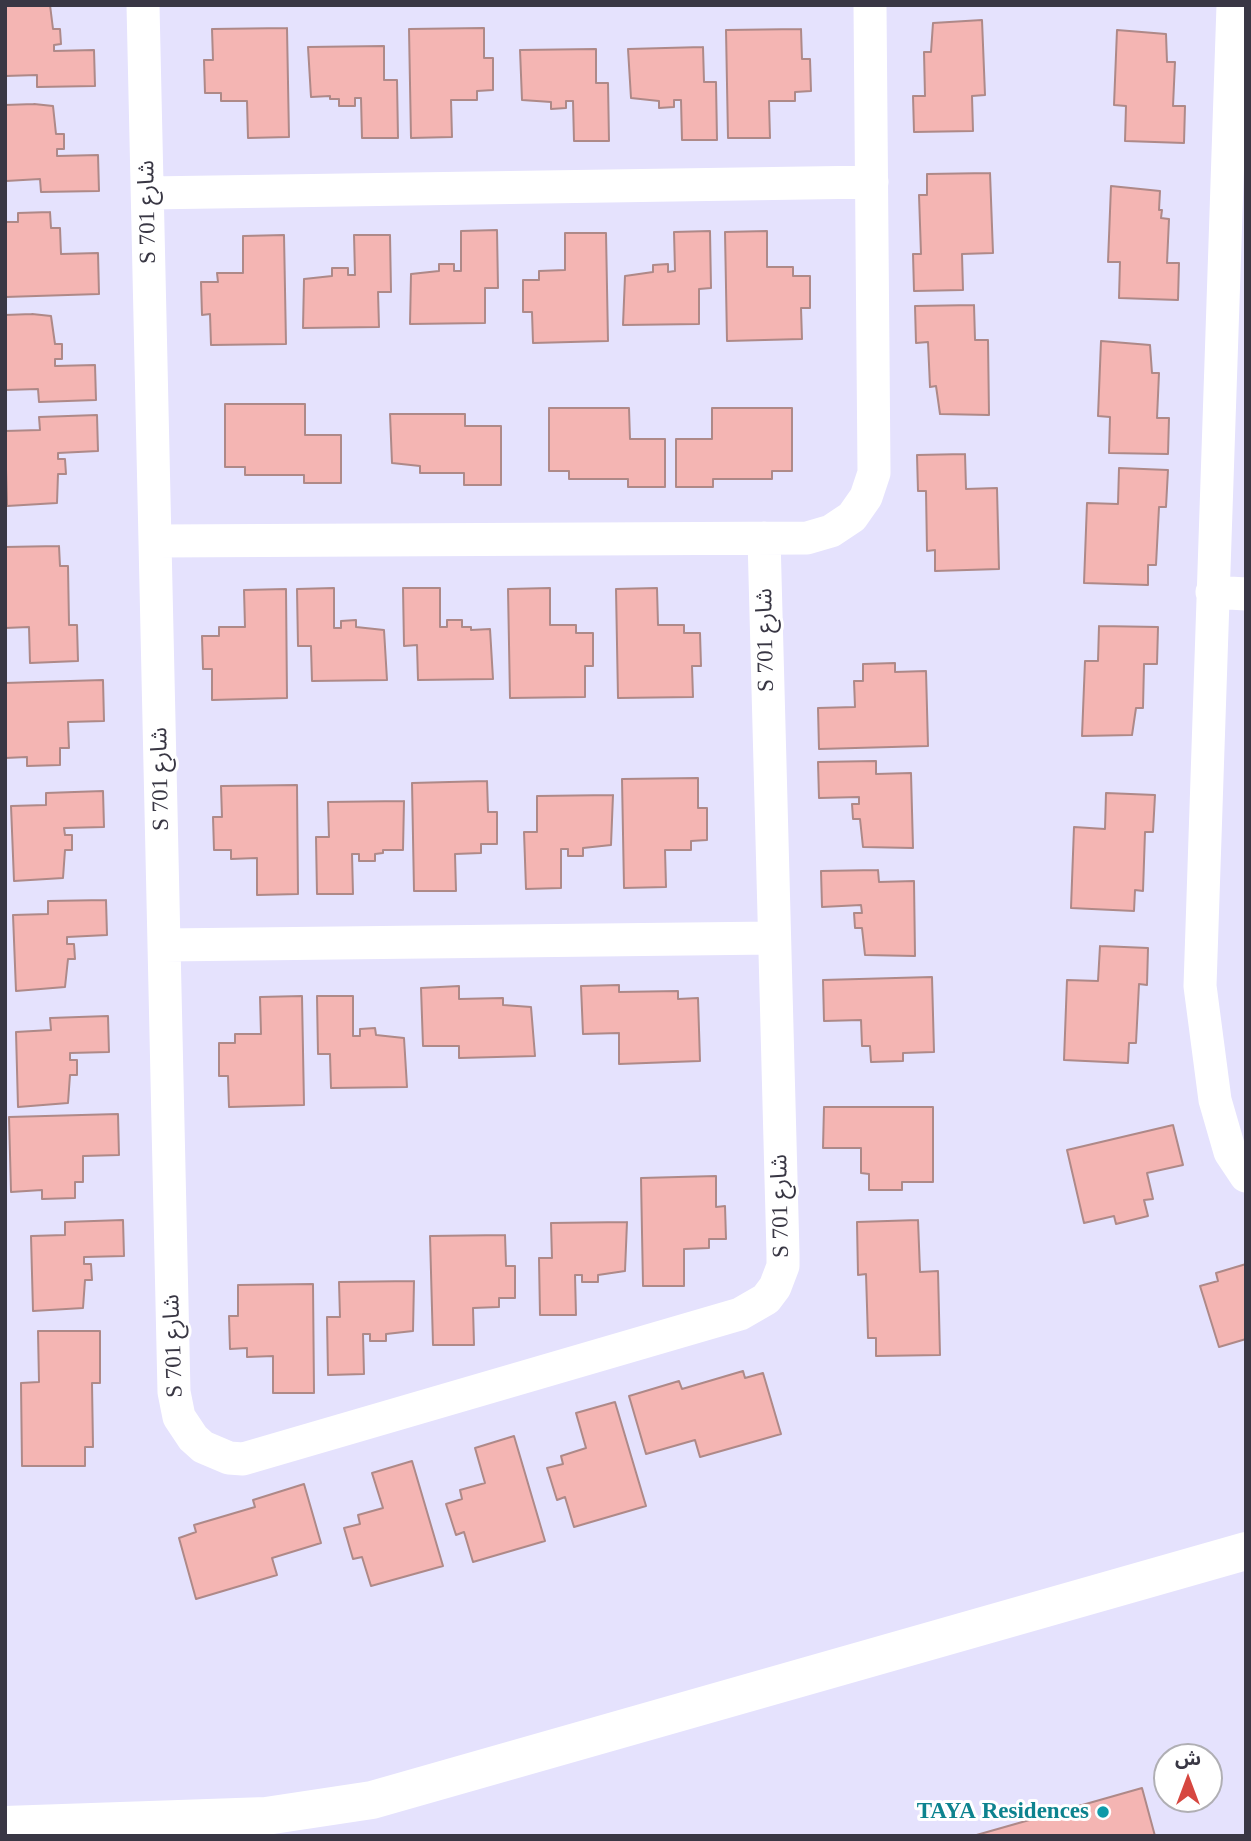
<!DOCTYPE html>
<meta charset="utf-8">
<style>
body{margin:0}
#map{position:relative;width:1251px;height:1841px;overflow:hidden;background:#e5e2fd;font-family:"Times New Roman","Noto Sans Arabic",serif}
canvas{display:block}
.frame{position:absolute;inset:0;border:7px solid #393744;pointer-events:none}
.north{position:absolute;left:1153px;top:1743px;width:70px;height:70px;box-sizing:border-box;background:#fff;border:2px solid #b0afb4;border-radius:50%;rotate:0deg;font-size:19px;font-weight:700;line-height:28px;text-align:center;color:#393744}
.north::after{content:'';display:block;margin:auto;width:24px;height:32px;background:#d64740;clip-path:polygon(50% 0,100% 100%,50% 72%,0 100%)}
</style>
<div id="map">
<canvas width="1251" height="1841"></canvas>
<div class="frame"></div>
<div class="north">ش</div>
</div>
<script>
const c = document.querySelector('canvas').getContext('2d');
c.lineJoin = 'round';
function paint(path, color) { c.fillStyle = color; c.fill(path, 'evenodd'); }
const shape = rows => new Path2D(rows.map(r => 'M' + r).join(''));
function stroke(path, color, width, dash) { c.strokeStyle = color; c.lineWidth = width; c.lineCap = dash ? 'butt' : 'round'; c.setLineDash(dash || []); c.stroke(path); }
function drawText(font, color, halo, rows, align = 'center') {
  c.font = font + ' "Times New Roman","Noto Sans Arabic",serif'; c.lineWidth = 6; c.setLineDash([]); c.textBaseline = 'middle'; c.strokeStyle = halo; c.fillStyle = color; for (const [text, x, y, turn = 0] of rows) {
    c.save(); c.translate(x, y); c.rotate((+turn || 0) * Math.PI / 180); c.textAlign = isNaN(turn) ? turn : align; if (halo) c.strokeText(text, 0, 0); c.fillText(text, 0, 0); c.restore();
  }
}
const building = shape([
 [5,5,50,5,53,29,60,29,61,44,54,45,54,51,94,50,95,86,37,87,37,75,5,76,5,5],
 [982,20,985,95,972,96,973,131,914,132,913,96,925,96,924,52,931,52,933,23,982,20],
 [287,28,289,137,248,138,247,101,221,101,221,93,205,93,204,60,213,60,212,29,287,28],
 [484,28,484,58,493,58,493,90,477,91,477,100,451,100,452,137,411,138,409,29,484,28],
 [801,29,802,59,810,59,811,91,795,92,795,101,769,101,770,138,728,138,726,30,801,29],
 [1117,30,1166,34,1167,62,1175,62,1173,106,1185,106,1184,143,1125,141,1126,106,1114,105,1117,30],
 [384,46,384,80,397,80,398,138,362,138,361,98,355,98,355,106,339,106,339,99,330,99,330,96,311,97,308,47,384,46],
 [703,47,704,82,716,82,717,140,682,140,681,100,674,100,674,107,659,108,659,101,631,98,628,49,703,47],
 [596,49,596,83,608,83,609,141,574,141,573,101,566,101,566,108,551,109,551,102,522,100,520,50,596,49],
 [34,104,53,106,56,134,64,134,64,149,57,149,57,156,98,155,99,191,41,192,40,179,6,181,5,105,34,104],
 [990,173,993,253,962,254,963,290,914,291,913,254,921,254,919,195,927,195,927,174,990,173],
 [1111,186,1160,191,1159,210,1162,210,1161,218,1169,219,1167,263,1179,263,1178,300,1119,298,1120,262,1108,262,1111,186],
 [50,212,51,228,60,228,61,254,98,253,99,294,5,297,5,222,18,222,18,213,50,212],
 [497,230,498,288,485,288,485,323,410,324,411,274,439,271,439,264,454,264,454,271,461,271,461,231,497,230],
 [710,231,711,288,699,289,699,324,623,325,625,276,653,272,653,265,668,264,668,272,675,271,674,232,710,231],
 [767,231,767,267,793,267,793,276,810,276,810,308,801,308,802,339,727,341,725,232,767,231],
 [565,233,606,233,608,341,533,343,532,312,523,312,523,280,539,280,539,271,565,270,565,233],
 [284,235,286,344,211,345,210,314,202,315,201,282,218,282,217,273,243,273,243,236,284,235],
 [354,235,390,235,391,292,378,292,379,327,303,328,304,279,332,276,332,268,348,268,348,275,355,275,354,235],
 [974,305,975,340,988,340,989,415,940,414,936,386,930,387,928,342,916,343,915,306,974,305],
 [32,314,51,316,55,344,62,344,62,359,55,359,55,366,95,365,96,400,39,402,38,389,5,390,5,315,32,314],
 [1101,341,1150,345,1152,373,1159,373,1157,418,1169,418,1168,454,1109,453,1110,417,1098,416,1101,341],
 [225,404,305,404,305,435,341,435,341,483,304,483,304,475,245,475,245,467,225,467,225,404],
 [549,408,629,408,630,439,665,439,665,487,628,487,628,479,569,479,569,471,549,471,549,408],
 [712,408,792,408,792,471,772,471,772,479,713,479,713,487,676,487,676,439,712,439,712,408],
 [390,414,465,414,465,426,501,426,501,485,464,485,464,473,420,473,420,466,392,463,390,414],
 [97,415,98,451,58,453,58,459,65,459,66,474,58,474,57,503,7,506,5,431,40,430,39,417,97,415],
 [965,454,966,489,997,488,999,569,935,571,935,550,927,551,926,491,918,491,917,455,965,454],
 [1119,468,1168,470,1166,507,1159,507,1156,565,1148,565,1148,585,1084,583,1087,503,1118,504,1119,468],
 [59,546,60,566,68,566,69,625,77,625,78,661,30,663,29,627,5,628,5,547,59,546],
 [334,588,334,628,341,628,341,621,356,620,356,627,384,630,387,680,312,681,311,646,298,646,297,589,334,588],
 [403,588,440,588,440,627,447,627,447,620,462,620,462,627,471,627,471,630,490,629,493,679,418,680,417,645,404,646,403,588],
 [550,588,550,625,576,625,576,633,593,633,593,666,585,666,585,697,510,698,508,589,550,588],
 [657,588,658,625,684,625,684,633,700,633,701,666,692,666,693,697,618,698,616,589,657,588],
 [286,589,287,698,212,700,212,669,203,669,202,636,219,636,219,627,245,627,244,590,286,589],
 [1099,626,1158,627,1157,664,1144,664,1143,708,1136,708,1132,735,1082,736,1085,661,1098,661,1099,626],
 [895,663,895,672,926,671,928,746,819,749,818,708,855,707,854,681,863,681,863,664,895,663],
 [103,680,104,721,68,722,69,748,60,748,60,765,27,766,27,757,5,758,5,683,103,680],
 [876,761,876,774,911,773,913,848,863,847,860,819,853,819,852,804,859,804,859,797,819,798,818,762,876,761],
 [698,778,698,808,707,808,707,840,691,841,691,850,665,850,666,887,624,888,622,779,698,778],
 [487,781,488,812,497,812,497,844,481,844,481,853,455,854,456,891,414,891,412,783,487,781],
 [297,785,298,894,257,895,257,858,231,859,231,850,214,850,213,817,222,817,221,786,297,785],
 [103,791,104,827,64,828,65,835,72,835,72,850,65,850,63,878,14,881,11,806,46,805,46,793,103,791],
 [1106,793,1155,795,1153,832,1145,832,1143,891,1135,890,1134,911,1071,908,1074,827,1105,829,1106,793],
 [613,795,611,845,583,848,583,856,568,856,568,849,561,849,561,888,526,889,524,832,537,832,537,796,613,795],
 [404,801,403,850,383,850,383,853,375,854,375,861,359,861,359,854,352,854,353,894,317,894,316,837,329,837,328,802,404,801],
 [878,870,879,882,914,881,915,956,865,955,862,928,855,928,854,913,862,913,861,905,822,907,821,871,878,870],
 [106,900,107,935,67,937,67,944,74,944,75,959,68,959,65,987,16,991,13,915,48,914,48,901,106,900],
 [1100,946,1148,948,1147,985,1139,984,1136,1043,1129,1043,1128,1063,1064,1060,1067,980,1098,981,1100,946],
 [932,977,934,1052,903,1053,903,1061,871,1062,870,1046,862,1046,861,1020,824,1021,823,980,932,977],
 [619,985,619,992,678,991,678,999,698,998,700,1061,619,1064,619,1033,583,1034,581,986,619,985],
 [459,986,459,999,503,998,503,1005,531,1007,535,1056,459,1058,459,1046,423,1046,421,988,459,986],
 [302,996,304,1105,229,1107,228,1076,219,1076,219,1043,235,1043,235,1034,261,1034,260,997,302,996],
 [317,996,353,996,353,1036,360,1036,360,1029,375,1028,376,1035,404,1038,407,1087,331,1088,330,1054,318,1054,317,996],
 [108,1016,109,1052,70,1053,70,1060,77,1060,77,1075,70,1075,68,1103,18,1107,16,1032,51,1030,50,1018,108,1016],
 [824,1107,933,1107,933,1182,902,1182,902,1190,869,1190,869,1174,861,1173,861,1148,823,1148,824,1107],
 [118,1114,119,1155,83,1156,83,1182,75,1182,75,1198,42,1199,42,1190,11,1192,9,1117,118,1114],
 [1173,1125,1183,1165,1147,1173,1153,1199,1144,1200,1148,1216,1116,1224,1114,1216,1084,1223,1067,1150,1173,1125],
 [716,1176,716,1207,725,1206,726,1239,709,1239,709,1248,684,1249,684,1286,643,1286,641,1178,716,1176],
 [123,1220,124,1256,84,1257,84,1264,91,1264,92,1280,85,1280,83,1308,33,1311,31,1236,65,1235,65,1222,123,1220],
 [918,1220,920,1272,938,1271,940,1355,876,1356,876,1338,868,1338,866,1274,858,1275,857,1222,918,1220],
 [627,1222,625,1271,598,1275,598,1282,582,1282,582,1275,575,1275,576,1315,540,1315,539,1258,552,1258,551,1223,627,1222],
 [505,1235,506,1266,515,1266,515,1298,499,1298,499,1307,473,1308,474,1345,433,1345,430,1236,505,1235],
 [1246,1264,1246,1339,1219,1347,1200,1286,1218,1281,1216,1273,1246,1264],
 [414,1281,413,1331,386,1334,386,1341,370,1341,370,1334,363,1334,364,1374,328,1375,327,1317,340,1317,339,1282,414,1281],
 [313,1284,314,1393,273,1393,273,1356,247,1357,247,1348,230,1349,229,1316,238,1316,238,1285,313,1284],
 [38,1331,100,1331,100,1383,92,1383,93,1447,85,1447,85,1466,22,1466,21,1383,39,1382,38,1331],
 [743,1371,745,1378,763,1373,781,1434,700,1457,695,1440,646,1454,629,1396,679,1381,682,1389,743,1371],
 [615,1402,646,1506,574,1527,565,1497,557,1500,547,1468,563,1464,561,1456,586,1448,576,1413,615,1402],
 [514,1436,545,1541,473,1562,464,1532,456,1535,446,1504,462,1499,460,1490,485,1483,475,1448,514,1436],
 [412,1461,443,1566,371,1586,362,1557,353,1559,344,1528,360,1524,358,1515,383,1508,372,1473,412,1461],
 [304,1484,321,1543,272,1558,277,1575,196,1599,179,1538,196,1532,194,1525,255,1507,253,1500,304,1484],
 [1142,1788,1155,1836,973,1836,1142,1788]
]);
paint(building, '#f4b5b3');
stroke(building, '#ae8988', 2);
stroke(shape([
 [143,5,174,1392,179,1417,193,1438,203,1447,229,1458,243,1459,740,1314,766,1299,775,1287,783,1266,783,1254,764,538],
 [1233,5,1200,986,1215,1100,1230,1152,1246,1176],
 [148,193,872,182],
 [155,541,807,538,831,531,852,517,866,497,874,473,870,5],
 [1212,592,1246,594],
 [164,945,774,938]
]), '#fff', 33);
stroke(shape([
 [5,1825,266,1816,372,1800,1246,1551]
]), '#fff', 38);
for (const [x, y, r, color] of [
 [1103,1812,7,"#0f9aa8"]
]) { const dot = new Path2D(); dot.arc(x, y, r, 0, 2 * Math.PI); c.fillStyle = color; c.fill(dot); stroke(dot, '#fff', 2.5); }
drawText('23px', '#393744', '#fff', [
 ["S 701 شارع",148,212,-91],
 ["S 701 شارع",766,640,-91],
 ["S 701 شارع",161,779,-91],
 ["S 701 شارع",781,1206,-91],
 ["S 701 شارع",174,1346,-92]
]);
drawText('bold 23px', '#0d838f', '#fff', [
 ["TAYA Residences",1089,1812]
], 'right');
</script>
